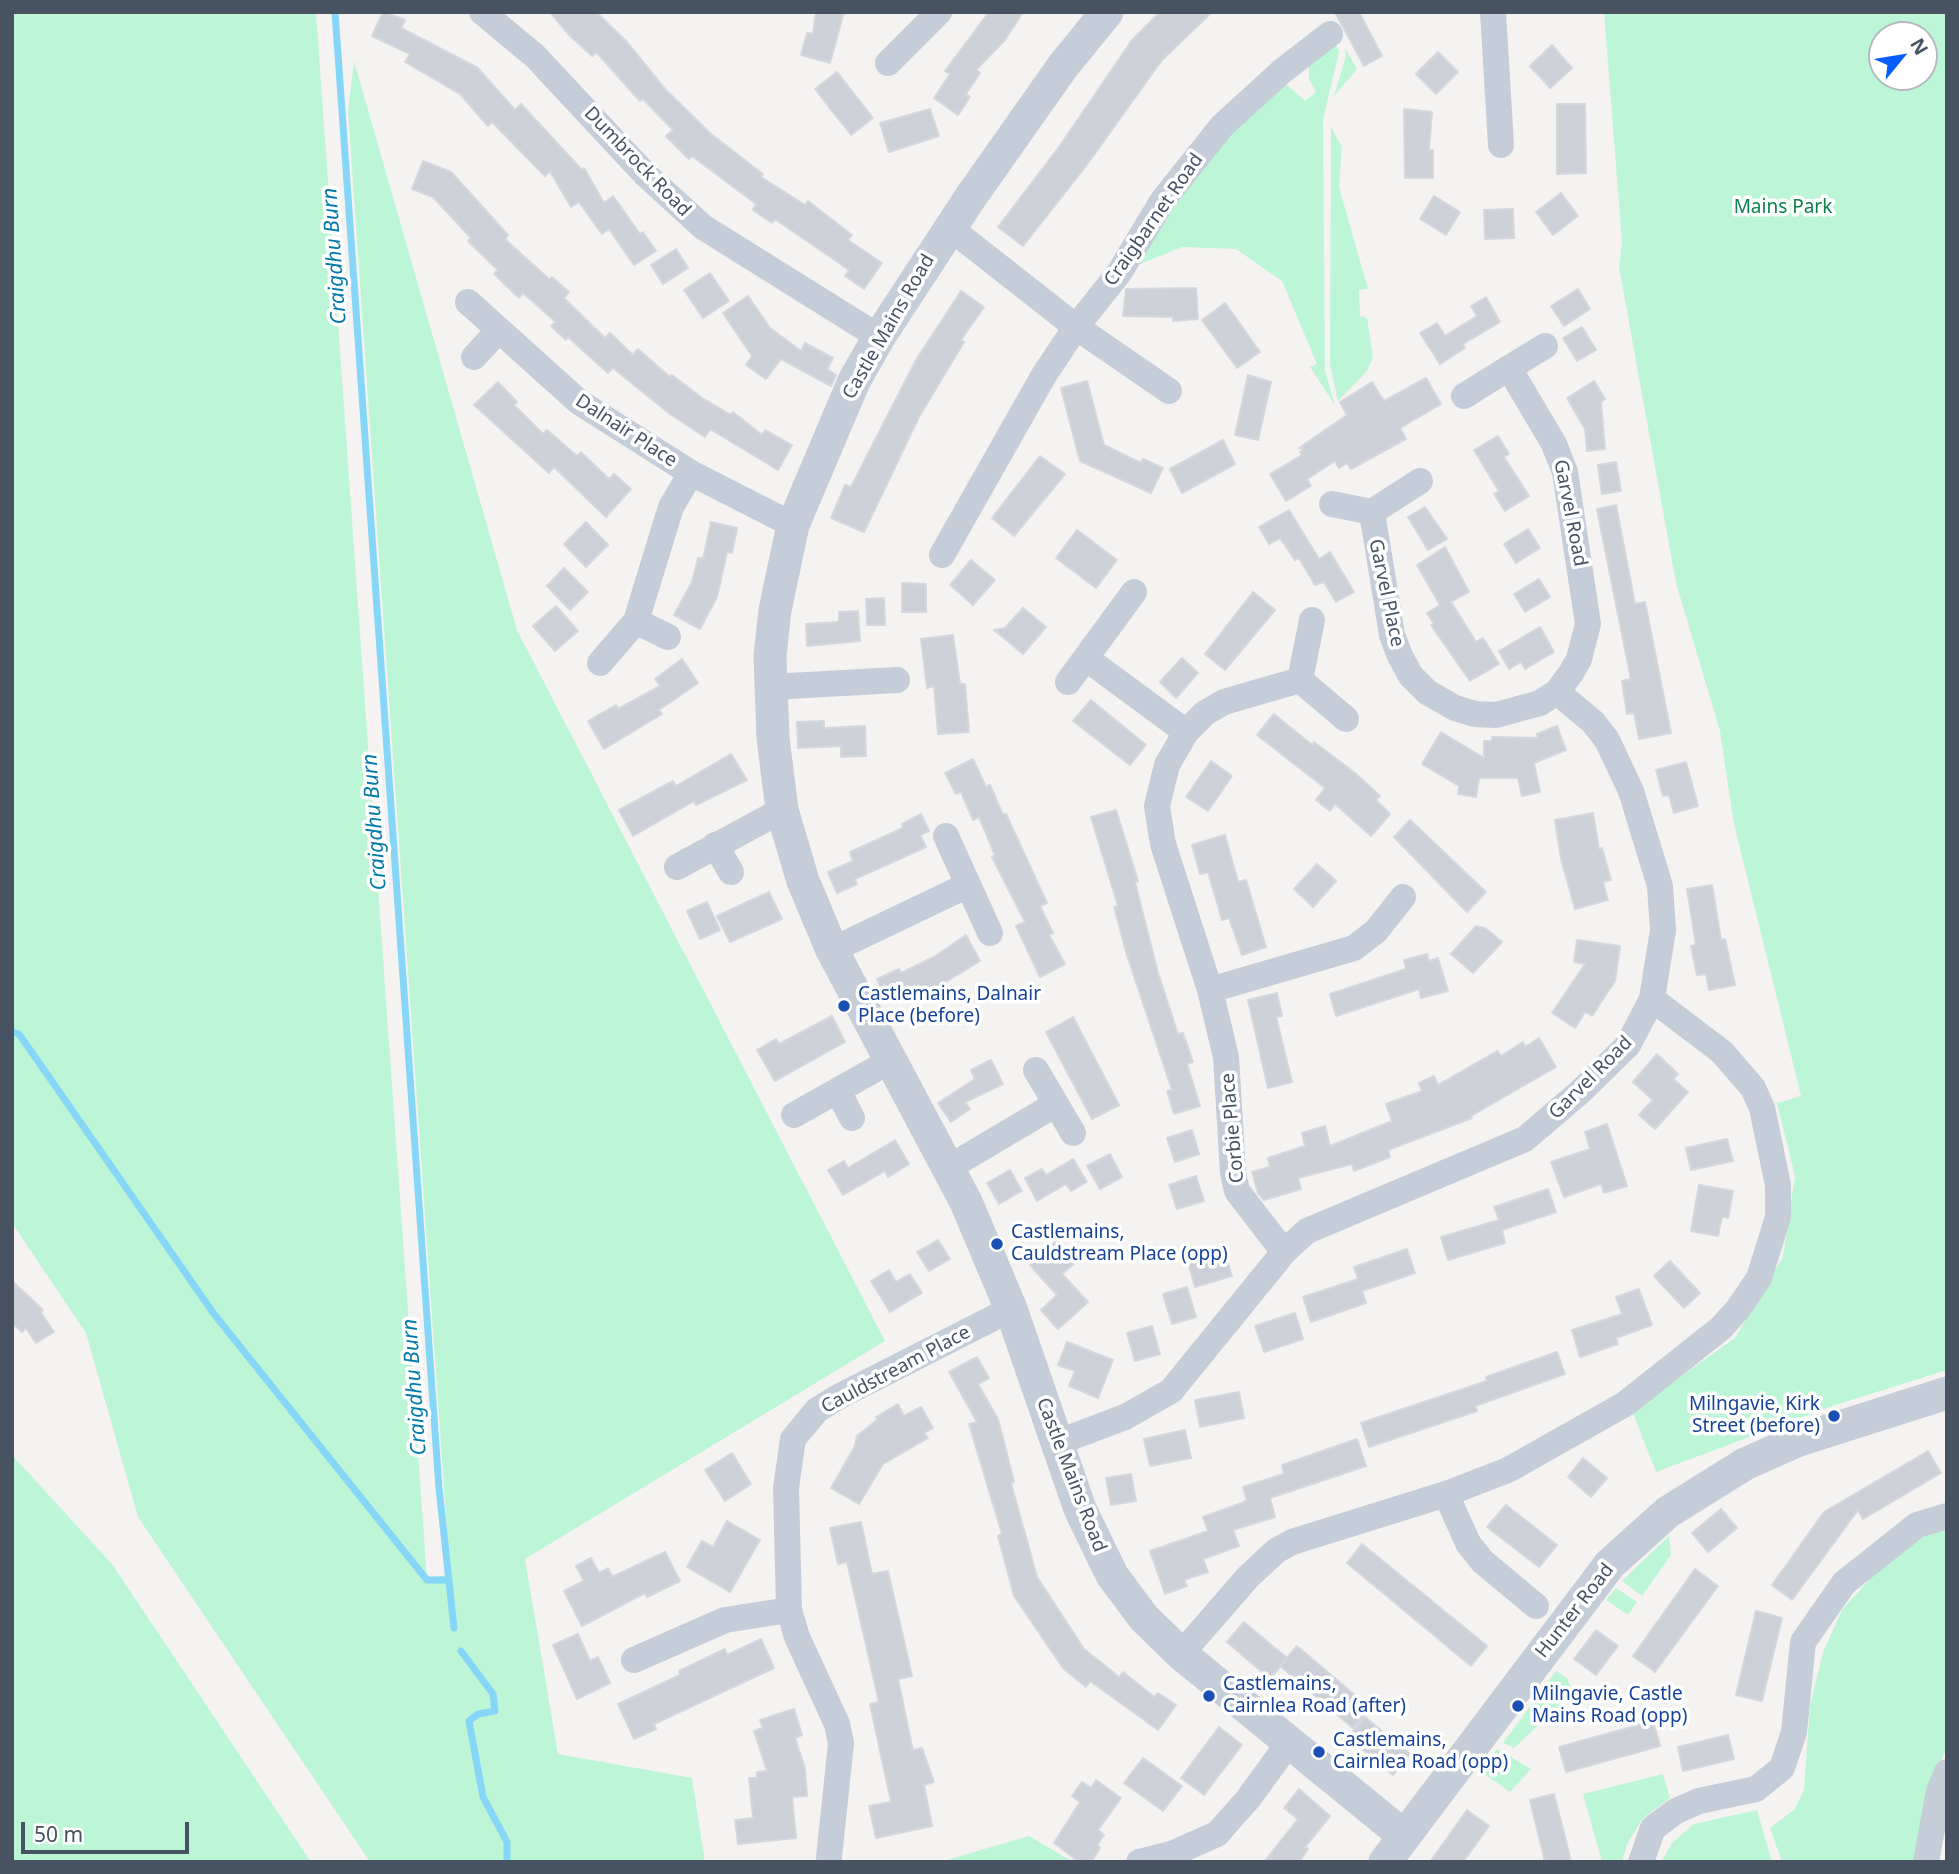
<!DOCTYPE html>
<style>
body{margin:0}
#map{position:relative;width:1959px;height:1874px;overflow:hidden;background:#f5f2f2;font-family:"Noto Sans",sans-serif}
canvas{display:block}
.frame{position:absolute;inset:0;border:14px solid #475362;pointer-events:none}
.north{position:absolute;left:1868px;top:21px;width:70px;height:70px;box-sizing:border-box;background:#fff;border:2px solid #b5bac0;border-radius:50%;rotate:60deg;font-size:19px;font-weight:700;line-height:28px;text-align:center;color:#475362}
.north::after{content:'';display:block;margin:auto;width:24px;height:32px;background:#055efb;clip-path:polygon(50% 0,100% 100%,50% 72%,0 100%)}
.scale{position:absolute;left:21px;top:1822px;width:168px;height:32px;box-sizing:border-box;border:4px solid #475362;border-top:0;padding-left:9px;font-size:21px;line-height:24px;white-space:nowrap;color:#475362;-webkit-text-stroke:5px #fff;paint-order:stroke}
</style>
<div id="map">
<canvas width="1959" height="1874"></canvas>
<div class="frame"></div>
<div class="north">N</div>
<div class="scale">50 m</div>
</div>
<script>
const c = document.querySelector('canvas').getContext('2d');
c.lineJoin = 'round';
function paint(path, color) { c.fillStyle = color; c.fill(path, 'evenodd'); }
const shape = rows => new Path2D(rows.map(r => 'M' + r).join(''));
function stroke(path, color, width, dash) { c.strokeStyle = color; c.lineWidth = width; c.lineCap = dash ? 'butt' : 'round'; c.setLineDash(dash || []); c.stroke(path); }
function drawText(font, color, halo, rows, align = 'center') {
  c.font = font + ' "Noto Sans",sans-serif'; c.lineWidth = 7; c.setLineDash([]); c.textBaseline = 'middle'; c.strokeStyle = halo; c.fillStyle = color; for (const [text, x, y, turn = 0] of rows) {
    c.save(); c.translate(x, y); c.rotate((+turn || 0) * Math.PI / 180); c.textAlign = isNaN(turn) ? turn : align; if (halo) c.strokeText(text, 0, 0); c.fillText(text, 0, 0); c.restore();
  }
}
paint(shape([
 [12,12,316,12,427,1579,450,1574,348,111,354,61,517,630,885,1341,525,1559,558,1754,692,1778,705,1862,370,1862,138,1517,86,1333,12,1223],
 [1604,12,1947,12,1947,1370,1832,1406,1656,1472,1632,1411,1735,1338,1783,1257,1795,1176,1777,1103,1801,1096,1734,824,1720,731,1676,583,1619,267,1622,242],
 [1882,35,1924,35,1924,77,1882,77],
 [1335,42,1339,52,1323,120,1325,371,1335,405,1310,367,1317,364,1282,281,1236,249,1182,247,1138,265,1175,201,1210,152,1278,86,1287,85,1305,101,1316,92,1309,79,1309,62],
 [1345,48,1357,69,1334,96,1346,56],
 [1331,127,1342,147,1339,187,1368,289,1359,290,1360,316,1367,318,1373,357,1367,371,1338,401,1330,364],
 [12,1455,112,1564,311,1862,12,1862],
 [1931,1531,1947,1531,1947,1746,1929,1791,1918,1862,1782,1862,1770,1828,1795,1809,1804,1790,1810,1706,1823,1652,1842,1610,1879,1569],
 [1669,1536,1671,1555,1642,1596,1622,1581],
 [1616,1588,1637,1602,1628,1615,1606,1600],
 [1556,1671,1567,1678,1573,1693,1514,1748,1503,1743],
 [1497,1749,1531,1769,1510,1792,1480,1771],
 [1663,1774,1670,1798,1643,1818,1627,1844,1622,1862,1602,1862,1583,1794],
 [1757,1810,1772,1862,1661,1862,1672,1843,1694,1824],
 [1029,1836,1073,1862,940,1862]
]), '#bdf5d7');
stroke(shape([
 [335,12,439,1488,454,1628],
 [12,1032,19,1034,214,1314,427,1580,449,1580],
 [461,1651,493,1694,495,1711,478,1714,469,1721,483,1797,507,1842,507,1862]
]), '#86d7f7', 7);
const building = shape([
 [383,12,405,20,401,28,478,68,515,110,521,104,582,170,584,168,604,203,613,196,640,234,643,232,656,251,634,265,609,229,602,234,579,202,571,207,550,171,545,176,492,122,488,126,460,94,405,62,410,54,372,36,383,12],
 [550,12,596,12,626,41,665,89,711,134,763,174,761,177,805,205,808,201,852,235,848,240,882,263,864,289,845,276,849,270,775,219,772,223,753,210,756,204,692,156,689,159,666,136,673,130,643,99,640,101,596,52,592,56,569,35,550,12],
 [816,12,844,12,830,63,801,55,807,33,813,34,816,12],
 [989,12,1023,12,1005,40,976,70,980,73,966,94,970,97,958,115,934,98,950,74,945,71,989,12],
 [1160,12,1212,12,1162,60,1086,166,1023,246,998,227,1059,147,1132,40,1160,12],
 [1335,12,1359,12,1382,56,1364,66,1335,12],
 [1552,45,1572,68,1550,88,1530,66,1552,45],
 [1438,52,1458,72,1436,94,1416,74,1438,52],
 [837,72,873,118,851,135,815,89,837,72],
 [1557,104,1585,104,1586,173,1557,174,1557,104],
 [930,109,939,136,889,152,880,123,930,109],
 [1404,109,1432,112,1429,150,1433,150,1433,178,1405,178,1404,109],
 [423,161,451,172,508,235,505,239,550,280,552,277,569,292,564,298,605,338,610,333,633,355,638,349,670,377,672,375,702,398,731,415,733,412,762,435,765,430,792,445,778,470,710,429,705,437,670,414,613,368,608,373,568,337,566,340,551,326,556,322,523,293,519,298,494,274,498,270,468,241,471,238,433,197,412,189,423,161],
 [1561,193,1578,216,1553,235,1536,212,1561,193],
 [1434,196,1460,212,1446,235,1420,219,1434,196],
 [1513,209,1514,238,1485,239,1484,210,1513,209],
 [676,249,688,268,663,284,651,265,676,249],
 [710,273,729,301,703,318,684,290,710,273],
 [1196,288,1198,319,1173,321,1173,317,1123,316,1126,289,1196,288],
 [1578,289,1590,309,1564,326,1551,306,1578,289],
 [961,291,984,307,961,340,964,342,919,417,864,532,831,518,845,485,851,487,916,360,961,291],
 [748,296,770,328,801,351,805,343,833,358,827,369,836,375,831,386,781,359,766,379,746,365,752,356,723,313,748,296],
 [1486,297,1500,322,1463,344,1465,348,1440,364,1420,333,1437,323,1445,336,1477,316,1471,306,1486,297],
 [1225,303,1260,352,1237,368,1202,320,1225,303],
 [1582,327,1596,350,1577,361,1563,338,1582,327],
 [1248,375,1271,382,1258,440,1235,435,1248,375],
 [1426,378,1441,404,1400,428,1406,439,1351,469,1347,463,1339,468,1335,461,1307,479,1311,486,1286,501,1270,474,1302,455,1300,452,1305,449,1299,448,1347,415,1340,402,1372,382,1384,401,1426,378],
 [1087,381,1104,445,1141,463,1143,459,1163,468,1151,493,1080,461,1061,388,1087,381],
 [1594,381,1605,399,1601,402,1605,449,1587,451,1585,429,1567,398,1594,381],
 [498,382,517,402,514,405,543,434,547,430,577,456,581,452,609,479,614,474,631,489,606,517,554,467,549,473,474,405,498,382],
 [1498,436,1509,454,1504,457,1529,496,1505,511,1494,494,1499,491,1474,450,1498,436],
 [1223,440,1235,464,1182,493,1170,469,1223,440],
 [1040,456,1065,474,1014,536,992,518,1040,456],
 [1616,462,1621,491,1602,494,1598,465,1616,462],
 [1616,505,1635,604,1645,602,1671,733,1639,739,1634,713,1627,714,1622,681,1631,679,1597,509,1616,505],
 [1425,507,1447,539,1428,550,1408,517,1425,507],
 [1289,510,1319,559,1330,552,1354,592,1336,602,1324,582,1315,585,1299,558,1295,560,1280,538,1269,544,1259,527,1289,510],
 [586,522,608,545,586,567,564,544,586,522],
 [711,522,737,528,732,553,727,552,717,597,700,629,674,615,692,582,698,558,703,559,711,522],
 [1528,529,1540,548,1516,563,1504,544,1528,529],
 [1077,530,1117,560,1096,588,1056,558,1077,530],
 [1445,547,1469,592,1451,602,1476,642,1483,638,1499,664,1470,681,1431,625,1434,624,1427,613,1440,605,1417,565,1445,547],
 [971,560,995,580,973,605,950,585,971,560],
 [564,568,588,592,570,610,547,586,564,568],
 [1539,579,1550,597,1525,612,1514,594,1539,579],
 [902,583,926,584,926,612,902,612,902,583],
 [1253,592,1275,610,1225,670,1205,654,1253,592],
 [884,598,885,625,867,625,866,599,884,598],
 [556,606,578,631,555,651,533,626,556,606],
 [1023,608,1046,627,1023,654,994,630,1005,628,1023,608],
 [858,611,860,641,807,646,806,624,839,622,839,612,858,611],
 [1540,627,1554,652,1525,669,1521,662,1509,669,1499,651,1540,627],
 [953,635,960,684,965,684,969,732,938,734,934,686,927,688,921,639,953,635],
 [1182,658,1198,673,1176,698,1160,682,1182,658],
 [682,659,698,683,659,710,662,714,604,749,588,721,616,705,618,709,660,686,655,679,682,659],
 [1091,700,1146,745,1130,765,1073,721,1091,700],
 [1274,714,1312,745,1314,742,1355,773,1380,796,1376,800,1390,814,1371,836,1335,804,1330,811,1316,800,1325,788,1257,735,1274,714],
 [824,721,824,728,865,726,866,756,841,757,841,746,798,748,797,722,824,721],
 [1557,726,1566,750,1534,763,1540,792,1522,796,1518,778,1479,778,1476,797,1458,794,1459,786,1422,764,1441,732,1484,758,1484,741,1492,741,1492,737,1538,738,1537,734,1557,726],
 [731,754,747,780,696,805,694,801,633,836,619,810,673,781,676,786,731,754],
 [973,759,986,787,990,785,1003,815,1006,814,1047,903,1040,906,1053,933,1049,935,1065,964,1040,977,1016,926,1025,922,992,857,995,855,979,817,973,820,961,792,956,794,945,773,973,759],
 [1211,761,1232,776,1208,811,1186,797,1211,761],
 [1686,762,1698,806,1674,813,1669,795,1663,796,1656,770,1686,762],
 [1116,810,1138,881,1135,882,1158,973,1178,1034,1183,1033,1193,1062,1187,1064,1200,1106,1174,1114,1167,1091,1172,1090,1127,955,1114,907,1118,906,1091,817,1116,810],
 [1593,813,1599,849,1602,848,1611,880,1603,882,1608,900,1575,909,1561,859,1555,820,1593,813],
 [921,814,929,831,920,835,926,847,855,879,857,884,837,893,828,872,853,861,850,852,903,828,902,824,921,814],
 [1410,820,1486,892,1467,912,1394,837,1410,820],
 [1225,835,1238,882,1246,880,1266,947,1242,955,1229,918,1222,920,1208,872,1200,874,1192,845,1225,835],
 [1317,864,1336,881,1313,907,1294,889,1317,864],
 [1712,885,1721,940,1725,939,1735,985,1709,990,1706,974,1697,975,1691,946,1696,945,1687,889,1712,885],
 [769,892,782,919,730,942,717,916,769,892],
 [707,902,720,930,700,939,687,911,707,902],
 [1476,926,1485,928,1502,942,1473,973,1451,954,1476,926],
 [966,935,980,961,921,997,916,988,887,1001,877,979,899,969,901,973,934,957,966,935],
 [1577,940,1620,946,1615,981,1592,1016,1585,1012,1575,1028,1552,1013,1585,964,1574,962,1577,940],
 [1427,954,1429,961,1438,958,1448,991,1421,998,1419,989,1336,1016,1330,994,1406,969,1404,960,1427,954],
 [1277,993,1282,1016,1276,1017,1292,1082,1268,1088,1248,1000,1277,993],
 [832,1016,845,1042,775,1081,757,1050,776,1039,779,1044,832,1016],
 [1073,1017,1119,1105,1092,1119,1046,1032,1073,1017],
 [1539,1038,1556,1067,1471,1116,1472,1118,1388,1150,1390,1157,1354,1171,1352,1164,1298,1178,1301,1189,1264,1200,1258,1193,1252,1172,1270,1167,1268,1158,1305,1146,1302,1133,1325,1126,1330,1146,1392,1121,1386,1104,1422,1091,1419,1083,1434,1076,1438,1085,1497,1051,1501,1056,1523,1042,1525,1047,1539,1038],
 [1657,1054,1678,1074,1673,1079,1688,1092,1655,1129,1639,1115,1653,1100,1633,1082,1657,1054],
 [991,1060,1003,1084,965,1102,970,1109,951,1122,938,1103,975,1079,971,1070,991,1060],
 [1607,1124,1627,1186,1604,1193,1601,1184,1564,1197,1551,1162,1590,1149,1585,1132,1607,1124],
 [1192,1130,1199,1154,1175,1162,1167,1138,1192,1130],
 [1727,1139,1733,1161,1691,1170,1686,1148,1727,1139],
 [895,1140,909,1164,888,1177,885,1171,843,1195,828,1170,844,1161,848,1168,895,1140],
 [1110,1154,1122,1177,1100,1189,1087,1166,1110,1154],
 [1073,1159,1087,1182,1071,1191,1066,1184,1037,1201,1025,1178,1042,1169,1046,1175,1073,1159],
 [1010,1170,1022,1191,999,1204,987,1183,1010,1170],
 [1196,1176,1204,1201,1177,1209,1169,1185,1196,1176],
 [1699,1185,1733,1191,1728,1218,1722,1216,1718,1236,1691,1231,1699,1185],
 [1548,1189,1556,1212,1502,1230,1505,1243,1448,1260,1441,1237,1499,1220,1494,1207,1548,1189],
 [938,1240,950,1259,929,1271,917,1252,938,1240],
 [1055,1242,1074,1264,1062,1274,1088,1302,1058,1329,1041,1310,1057,1295,1030,1265,1055,1242],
 [1224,1248,1232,1276,1195,1287,1187,1259,1224,1248],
 [1407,1249,1415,1273,1362,1291,1366,1303,1311,1322,1303,1297,1358,1279,1354,1267,1407,1249],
 [1670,1261,1700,1293,1684,1308,1654,1276,1670,1261],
 [889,1270,896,1282,910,1274,922,1293,890,1312,871,1281,889,1270],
 [12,1281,43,1310,41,1313,54,1332,36,1343,26,1328,22,1332,12,1323,12,1281],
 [1187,1287,1196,1317,1172,1324,1163,1294,1187,1287],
 [1639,1289,1652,1325,1616,1338,1618,1344,1580,1357,1572,1330,1622,1314,1616,1297,1639,1289],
 [1295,1313,1303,1339,1264,1352,1255,1326,1295,1313],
 [1152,1326,1160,1354,1135,1361,1127,1333,1152,1326],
 [1067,1342,1113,1360,1098,1398,1069,1386,1075,1371,1058,1365,1067,1342],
 [1557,1352,1565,1374,1475,1406,1477,1411,1369,1447,1361,1423,1487,1381,1486,1377,1557,1352],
 [977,1357,989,1378,978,1384,998,1419,1014,1482,1011,1483,1037,1577,1084,1649,1119,1677,1123,1672,1154,1697,1158,1693,1176,1705,1158,1730,1090,1681,1086,1687,1063,1668,1014,1596,998,1536,1002,1534,969,1424,977,1422,949,1372,977,1357],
 [1239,1392,1244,1418,1200,1427,1195,1400,1239,1392],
 [898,1404,904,1416,921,1407,933,1428,924,1433,928,1438,883,1464,859,1504,831,1488,855,1446,857,1436,878,1419,876,1417,898,1404],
 [1185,1430,1191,1458,1150,1466,1144,1439,1185,1430],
 [1357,1439,1366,1466,1270,1498,1275,1517,1233,1530,1239,1546,1203,1559,1208,1572,1184,1580,1187,1586,1165,1594,1150,1551,1208,1531,1203,1517,1247,1501,1243,1487,1284,1474,1282,1465,1357,1439],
 [1928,1451,1941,1473,1863,1519,1858,1510,1792,1600,1772,1585,1824,1512,1928,1451],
 [732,1453,751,1484,725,1501,705,1470,732,1453],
 [1583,1458,1607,1478,1591,1497,1568,1477,1583,1458],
 [1131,1474,1136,1501,1111,1505,1106,1478,1131,1474],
 [1506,1505,1557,1545,1539,1567,1487,1527,1506,1505],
 [1721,1509,1737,1528,1708,1552,1692,1533,1721,1509],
 [727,1521,760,1540,730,1592,687,1567,702,1541,713,1547,727,1521],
 [861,1522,872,1574,888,1571,912,1676,898,1679,912,1746,913,1750,922,1748,934,1782,924,1785,932,1826,876,1838,869,1806,891,1802,870,1704,879,1702,847,1562,838,1564,830,1528,861,1522],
 [1362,1544,1487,1646,1471,1666,1347,1563,1362,1544],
 [665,1552,680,1581,647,1597,645,1593,582,1626,564,1591,584,1581,576,1566,591,1558,599,1573,608,1568,612,1577,665,1552],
 [1695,1569,1718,1586,1655,1672,1633,1656,1695,1569],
 [1756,1611,1782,1618,1762,1701,1736,1695,1756,1611],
 [1244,1622,1287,1658,1270,1679,1227,1642,1244,1622],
 [1596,1630,1618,1646,1596,1675,1574,1659,1596,1630],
 [578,1634,590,1661,598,1657,610,1683,577,1699,553,1645,578,1634],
 [761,1639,774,1668,654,1724,656,1729,634,1739,618,1704,680,1675,679,1671,725,1649,727,1655,761,1639],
 [1297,1646,1370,1708,1353,1728,1280,1666,1297,1646],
 [794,1709,802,1735,795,1738,805,1768,807,1796,792,1797,796,1838,738,1844,735,1820,753,1818,749,1778,757,1778,757,1772,767,1771,754,1731,763,1728,760,1720,794,1709],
 [1365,1717,1410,1754,1393,1775,1348,1737,1365,1717],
 [1653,1721,1660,1746,1566,1772,1559,1747,1653,1721],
 [1219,1727,1242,1745,1204,1795,1181,1778,1219,1727],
 [1728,1735,1734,1759,1683,1771,1678,1747,1728,1735],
 [1143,1758,1182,1786,1163,1811,1124,1783,1143,1758],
 [1096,1780,1121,1798,1098,1830,1104,1835,1097,1845,1100,1848,1091,1862,1079,1862,1054,1843,1080,1802,1072,1796,1082,1782,1091,1788,1096,1780],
 [1299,1789,1330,1816,1305,1847,1308,1849,1299,1862,1264,1862,1298,1819,1284,1808,1299,1789],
 [1554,1794,1566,1841,1571,1862,1545,1862,1530,1800,1554,1794],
 [1467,1810,1489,1826,1463,1862,1430,1862,1467,1810]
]);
paint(building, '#ced0d8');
stroke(building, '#d5d7de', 2);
stroke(shape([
 [482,12,535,56,645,174,703,227,879,337],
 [1493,12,1501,145],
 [888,63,939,12],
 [950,228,1076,327,1169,391],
 [468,302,579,402,691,473,793,525],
 [474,357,499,330],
 [1509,368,1545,346],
 [1420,481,1372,512,1392,635,1400,656,1411,676,1427,692,1455,708,1475,714,1496,715,1540,703,1557,692,1571,673,1579,659,1588,624,1565,472,1554,444,1509,368,1464,396],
 [1332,504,1372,512],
 [942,555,1044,375,1076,327,1119,273,1163,200,1222,126,1281,72,1330,34],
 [636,621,668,637],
 [1087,659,1186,732],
 [600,663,636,621,671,507,691,473],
 [1300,680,1312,620],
 [1068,682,1134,592],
 [771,687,897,680],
 [946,836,990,933],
 [715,845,731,872],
 [677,867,782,810],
 [832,950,968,885],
 [1210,990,1354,948,1376,931,1403,897],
 [1036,1070,1073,1133],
 [838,1091,852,1118],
 [794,1115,890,1061],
 [948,1168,1056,1104],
 [1284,1252,1237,1191,1233,1173,1226,1057,1210,990,1163,844,1157,806,1167,765,1186,732,1205,713,1224,702,1300,680,1346,719],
 [1056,1443,1125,1417,1171,1391,1284,1252,1307,1231,1525,1139,1581,1091,1628,1045,1652,999,1663,930,1660,886,1631,791,1607,740,1593,722,1557,692],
 [1446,1494,1468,1543,1482,1561,1536,1606],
 [1181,1654,1248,1577,1276,1551,1292,1542,1446,1494,1508,1470,1625,1404,1721,1328,1738,1309,1759,1278,1778,1217,1778,1185,1762,1108,1753,1088,1722,1052,1652,999],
 [634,1660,725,1620,789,1610],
 [829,1857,841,1743,837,1724,797,1637,789,1610,786,1488,793,1439,817,1410,840,1396,1011,1309],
 [1139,1862,1174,1853,1217,1834,1248,1799,1288,1744],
 [1641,1862,1653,1828,1676,1811,1699,1801,1756,1789,1782,1768,1794,1732,1803,1642,1844,1583,1917,1525,1947,1516],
 [1926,1862,1939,1791,1947,1772]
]), '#c5cdd8', 26);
stroke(shape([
 [1107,12,1063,66,970,198,879,337,854,381,793,525,775,610,770,656,773,738,782,810,803,881,832,950,966,1202,1011,1309,1080,1509,1112,1575,1144,1618,1181,1654,1403,1835],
 [1385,1862,1610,1564,1668,1512,1745,1464,1799,1440,1947,1393]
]), '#c5cdd8', 33);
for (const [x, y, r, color] of [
 [844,1006,7,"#1a4fb4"],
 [997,1244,7,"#1a4fb4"],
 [1834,1416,7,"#1a4fb4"],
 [1209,1696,7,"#1a4fb4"],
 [1518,1706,7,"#1a4fb4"],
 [1319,1752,7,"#1a4fb4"]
]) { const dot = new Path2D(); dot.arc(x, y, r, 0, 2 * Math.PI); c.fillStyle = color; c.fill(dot); stroke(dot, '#fff', 2.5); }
drawText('19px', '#475362', '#fff', [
 ["Dumbrock Road",637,162,46],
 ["Craigbarnet Road",1154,220,-55],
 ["Castle Mains Road",889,327,-60],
 ["Dalnair Place",626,431,33],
 ["Garvel Road",1570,513,79],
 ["Garvel Place",1386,593,78],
 ["Garvel Road",1591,1078,-45],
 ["Corbie Place",1233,1128,-95],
 ["Cauldstream Place",896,1370,-28],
 ["Castle Mains Road",1071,1475,69],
 ["Hunter Road",1575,1611,-52]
]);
drawText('19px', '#0c8251', '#fff', [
 ["Mains Park",1783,208]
]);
drawText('19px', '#164399', '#fff', [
 ["Castlemains, Dalnair",858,995],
 ["Place (before)",858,1017],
 ["Castlemains,",1011,1233],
 ["Cauldstream Place (opp)",1011,1255],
 ["Milngavie, Kirk",1820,1405,"right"],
 ["Street (before)",1820,1427,"right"],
 ["Castlemains,",1223,1685],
 ["Cairnlea Road (after)",1223,1707],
 ["Milngavie, Castle",1532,1695],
 ["Mains Road (opp)",1532,1717],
 ["Castlemains,",1333,1741],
 ["Cairnlea Road (opp)",1333,1763]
], 'left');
drawText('italic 21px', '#027aab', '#fff', [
 ["Craigdhu Burn",335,256,-94],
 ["Craigdhu Burn",375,822,-94],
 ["Craigdhu Burn",415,1387,-94]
]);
</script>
